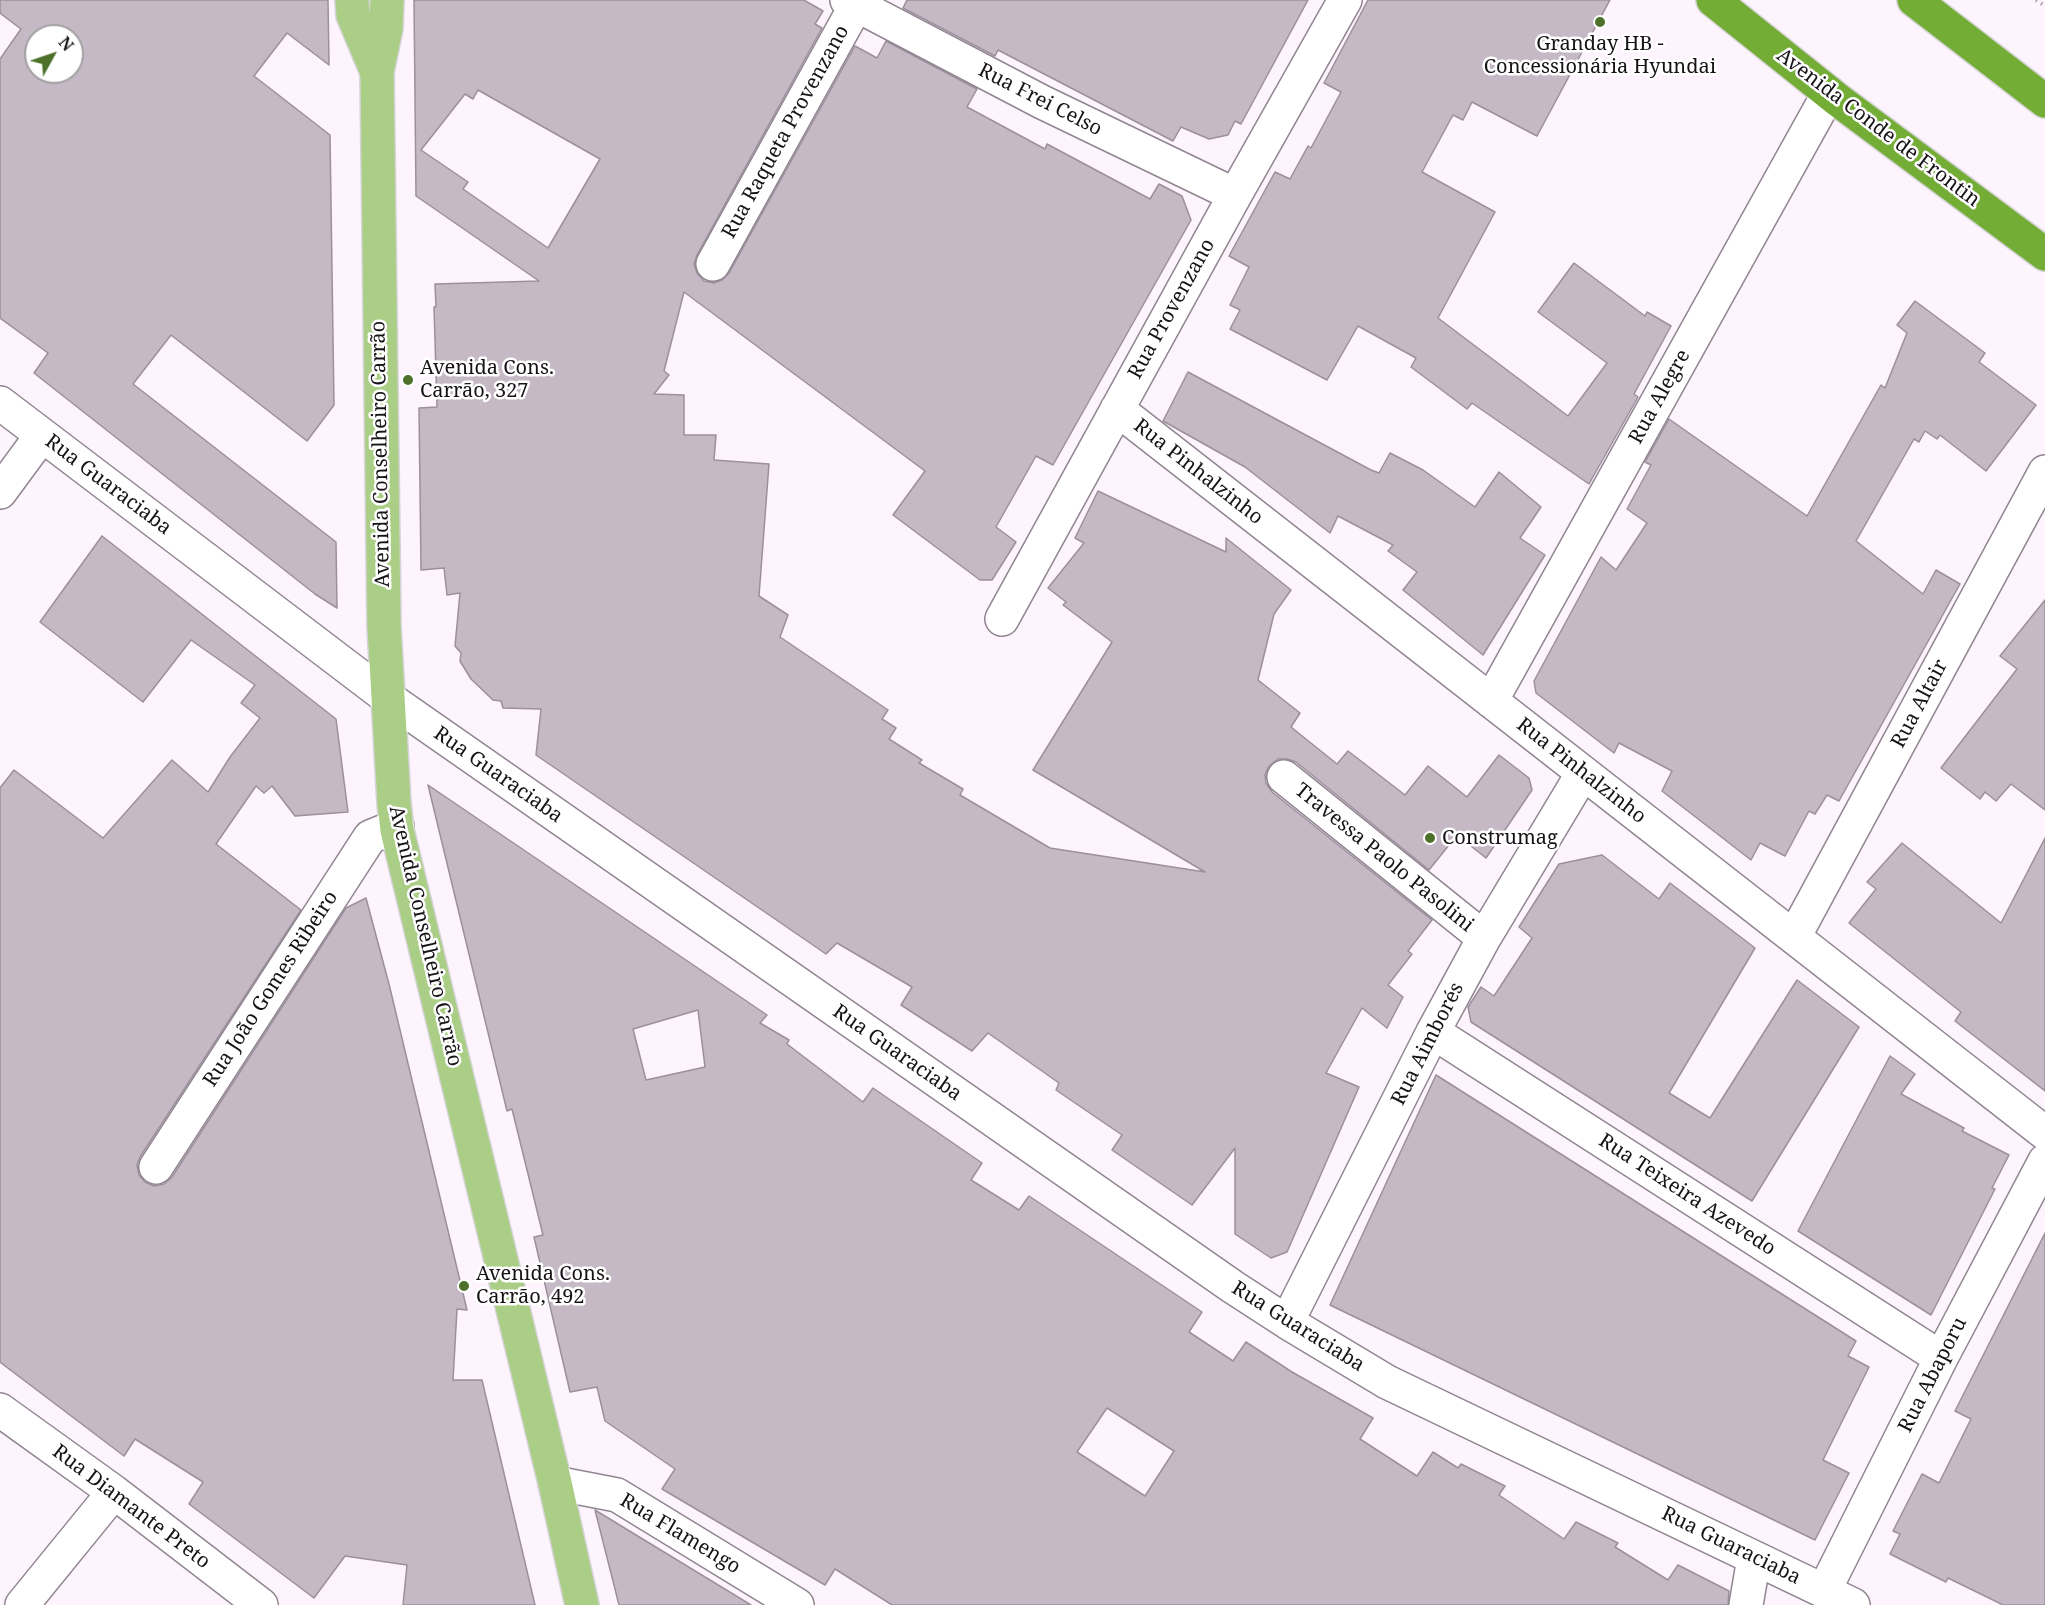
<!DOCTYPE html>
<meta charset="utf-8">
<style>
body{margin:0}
#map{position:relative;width:2045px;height:1605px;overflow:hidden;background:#fdf4fe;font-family:"Noto Serif",serif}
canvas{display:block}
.north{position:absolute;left:24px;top:24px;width:60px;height:60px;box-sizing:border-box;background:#fff;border:2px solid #a2a0a2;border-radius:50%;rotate:50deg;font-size:16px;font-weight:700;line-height:24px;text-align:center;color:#161216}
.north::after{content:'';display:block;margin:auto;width:21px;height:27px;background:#4d712a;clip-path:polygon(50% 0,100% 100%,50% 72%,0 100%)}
</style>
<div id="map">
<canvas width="2045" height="1605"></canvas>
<div class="north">N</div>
</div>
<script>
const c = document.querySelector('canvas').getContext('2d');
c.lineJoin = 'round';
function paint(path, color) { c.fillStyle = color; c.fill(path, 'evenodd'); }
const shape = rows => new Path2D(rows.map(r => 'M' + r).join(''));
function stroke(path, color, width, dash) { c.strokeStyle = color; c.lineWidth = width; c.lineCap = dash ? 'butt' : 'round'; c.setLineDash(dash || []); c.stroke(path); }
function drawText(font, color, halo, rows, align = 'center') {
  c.font = font + ' "Noto Serif",serif'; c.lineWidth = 5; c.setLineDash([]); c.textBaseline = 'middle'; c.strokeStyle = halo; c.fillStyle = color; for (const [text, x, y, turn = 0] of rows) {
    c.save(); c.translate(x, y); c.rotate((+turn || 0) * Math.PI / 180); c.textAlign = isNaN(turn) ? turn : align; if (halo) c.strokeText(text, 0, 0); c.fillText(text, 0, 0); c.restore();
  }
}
const building = shape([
 [0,0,328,0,329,65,287,33,254,76,330,135,334,405,307,441,171,335,133,384,336,542,337,608,315,594,34,373,48,353,0,318,0,59,21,29,0,13,0,0],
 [36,36,72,36,72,72,36,72,36,36],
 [414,0,804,0,823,11,815,24,822,28,697,255,694,264,697,273,704,281,714,283,722,280,729,273,855,46,877,58,886,41,977,89,967,107,1045,149,1047,144,1150,199,1159,184,1182,196,1191,220,1053,465,1036,456,996,527,1016,542,992,580,980,580,893,515,925,471,684,292,664,371,669,375,654,394,684,395,684,435,716,435,714,460,769,464,759,596,788,615,780,637,888,710,882,719,896,728,889,739,922,760,919,763,963,789,960,795,1050,848,1205,872,1033,770,1112,642,1063,605,1066,602,1048,588,1084,543,1075,538,1098,491,1226,552,1226,538,1291,590,1274,614,1258,680,1300,713,1291,727,1337,764,1348,751,1405,795,1428,766,1467,797,1499,755,1529,778,1532,790,1486,858,1457,835,1429,870,1296,762,1287,759,1278,759,1269,766,1265,775,1266,783,1272,792,1432,920,1408,951,1412,954,1388,985,1403,997,1387,1028,1362,1008,1326,1073,1359,1087,1287,1252,1271,1258,1235,1234,1235,1148,1192,1205,1112,1150,1122,1135,1056,1090,1059,1083,988,1033,972,1051,901,1005,912,987,837,943,826,954,536,755,541,709,503,708,501,701,493,700,471,679,460,661,461,653,455,646,460,593,447,595,444,568,421,570,419,408,437,407,434,307,436,307,435,284,539,281,416,196,414,0],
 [478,90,600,159,548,248,463,189,468,182,421,150,465,94,473,99,478,90],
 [907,0,1308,0,1241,124,1235,121,1228,135,1209,139,1181,127,1173,141,998,50,995,56,903,8,907,0],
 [1368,0,1610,0,1537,136,1472,102,1463,120,1453,115,1422,172,1495,212,1438,318,1568,416,1607,363,1538,312,1574,263,1645,316,1647,312,1671,326,1634,394,1638,397,1589,484,1472,403,1467,409,1411,367,1416,358,1358,326,1327,380,1230,329,1240,310,1230,305,1249,267,1229,256,1275,172,1290,179,1308,146,1311,148,1341,92,1324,83,1368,0],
 [1915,301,1985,353,1979,362,2036,405,1986,471,1940,435,1937,439,1925,431,1919,442,1914,439,1856,541,1923,594,1936,570,1960,584,1839,801,1827,795,1815,814,1809,811,1785,856,1760,843,1751,860,1662,791,1672,771,1619,743,1614,753,1536,693,1534,681,1601,557,1616,570,1647,523,1627,509,1651,465,1645,462,1669,419,1807,516,1881,385,1885,388,1907,333,1897,325,1915,301],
 [1188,372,1371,470,1379,473,1390,453,1423,470,1475,507,1499,472,1541,507,1520,538,1545,555,1483,655,1403,590,1417,572,1388,551,1393,545,1338,516,1330,533,1245,467,1163,421,1188,372],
 [102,536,336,719,348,812,295,816,272,786,264,793,256,786,216,844,301,910,140,1157,137,1165,139,1175,145,1182,154,1186,164,1184,172,1177,346,908,366,898,389,984,467,1310,457,1309,453,1380,482,1380,535,1605,403,1605,407,1565,345,1556,314,1598,189,1504,203,1482,135,1439,124,1456,0,1362,0,788,14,770,103,838,172,760,208,792,230,757,260,718,241,703,255,685,191,640,143,702,40,622,102,536],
 [2045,600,2045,810,2011,784,1996,801,1985,792,1980,799,1941,768,2017,669,2000,656,2045,600],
 [428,785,767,1015,760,1023,789,1040,787,1044,863,1102,873,1088,982,1163,971,1180,1019,1210,1029,1196,1202,1312,1189,1332,1233,1361,1246,1342,1292,1372,1373,1418,1360,1439,1417,1476,1433,1452,1458,1468,1461,1464,1505,1486,1499,1495,1564,1539,1576,1522,1618,1543,1615,1547,1668,1580,1678,1565,1729,1591,1728,1605,892,1605,835,1569,825,1585,662,1489,675,1469,605,1421,597,1387,570,1392,534,1237,543,1235,512,1109,507,1111,428,785],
 [698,1010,705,1067,646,1080,633,1029,698,1010],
 [1107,1408,1174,1451,1145,1496,1077,1452,1107,1408],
 [2045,838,2045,1091,1955,1021,1961,1012,1849,923,1876,889,1867,882,1902,843,2001,923,2045,838],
 [1602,855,1659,899,1670,883,1755,948,1669,1093,1710,1118,1797,980,1859,1027,1752,1201,1471,1022,1468,1007,1481,987,1494,996,1532,938,1519,927,1559,864,1602,855],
 [1890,1056,1915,1074,1901,1094,1964,1128,1962,1131,2009,1155,1992,1188,1995,1189,1931,1315,1798,1231,1890,1056],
 [1436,1075,1856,1341,1848,1356,1869,1367,1823,1460,1849,1473,1815,1540,1330,1305,1436,1075],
 [2045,1233,2045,1605,2003,1605,1948,1578,1946,1582,1890,1554,1900,1534,1893,1531,1922,1474,1939,1483,1971,1419,1955,1411,2045,1233],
 [595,1510,751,1605,619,1605,595,1510]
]);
paint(building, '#c5b9c5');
stroke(building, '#9b909c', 1.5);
const minor = shape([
 [847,0,1042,102,1235,195],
 [713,264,859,0],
 [0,403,388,698,1233,1287,1287,1322,1387,1382,1853,1605],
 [1117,409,2045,1133],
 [0,492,42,435],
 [1002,619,1235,195,1345,0],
 [1491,701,1829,93],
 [1284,777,1484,938],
 [1794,937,2045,472],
 [1433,1032,1941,1358],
 [156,1167,370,837,397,826],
 [1287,1322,1433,1032,1484,938,1583,773],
 [0,1410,114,1492,261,1605],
 [555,1483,617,1495,797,1605],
 [1824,1591,1941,1358,2045,1161],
 [22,1605,114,1492],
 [1746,1605,1754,1558]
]);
const major = shape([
 [352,0,353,15,377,72],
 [387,0,386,28,377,72,384,626,394,803,397,830,555,1483,582,1605]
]);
const highway = shape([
 [1713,0,1838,100,2045,254],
 [1914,0,2045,101]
]);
stroke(minor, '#908591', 36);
stroke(major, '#d5d4d5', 36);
stroke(highway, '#d5d4d5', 36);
stroke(shape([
 [2036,0,2045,6]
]), '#a8a0a8', 4, [1.5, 4.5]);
stroke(minor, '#fff', 33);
stroke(major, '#abce86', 33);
stroke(highway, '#73ad36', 33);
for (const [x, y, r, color] of [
 [1600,22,6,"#4d712a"],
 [408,380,6,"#4d712a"],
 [1430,838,6,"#4d712a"],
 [464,1286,6,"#4d712a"]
]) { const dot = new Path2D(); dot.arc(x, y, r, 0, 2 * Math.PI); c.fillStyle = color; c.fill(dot); stroke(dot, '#fff', 2); }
drawText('20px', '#161216', '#fff', [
 ["Granday HB -",1600,44,"center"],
 ["Concessionária Hyundai",1600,67,"center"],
 ["Avenida Cons.",420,368],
 ["Carrão, 327",420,391],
 ["Construmag",1442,838],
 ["Avenida Cons.",476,1274],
 ["Carrão, 492",476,1297]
], 'left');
drawText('20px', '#161216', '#fff', [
 ["Rua Frei Celso",1040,100,27],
 ["Avenida Conde de Frontin",1878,128,37],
 ["Rua Raqueta Provenzano",786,132,-61],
 ["Rua Provenzano",1172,309,-61],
 ["Rua Alegre",1660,397,-61],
 ["Avenida Conselheiro Carrão",381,454,-91],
 ["Rua Pinhalzinho",1198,472,38],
 ["Rua Guaraciaba",108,485,37],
 ["Rua Altair",1920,704,-62],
 ["Rua Pinhalzinho",1581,771,38],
 ["Rua Guaraciaba",498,775,35],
 ["Travessa Paolo Pasolini",1384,858,39],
 ["Avenida Conselheiro Carrão",425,936,77],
 ["Rua João Gomes Ribeiro",271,989,-57],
 ["Rua Aimborés",1428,1044,-63],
 ["Rua Guaraciaba",897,1053,35],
 ["Rua Teixeira Azevedo",1687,1195,33],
 ["Rua Guaraciaba",1298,1327,32],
 ["Rua Abaporu",1933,1375,-63],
 ["Rua Diamante Preto",131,1507,37],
 ["Rua Flamengo",680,1534,31],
 ["Rua Guaraciaba",1731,1546,26]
]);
</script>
